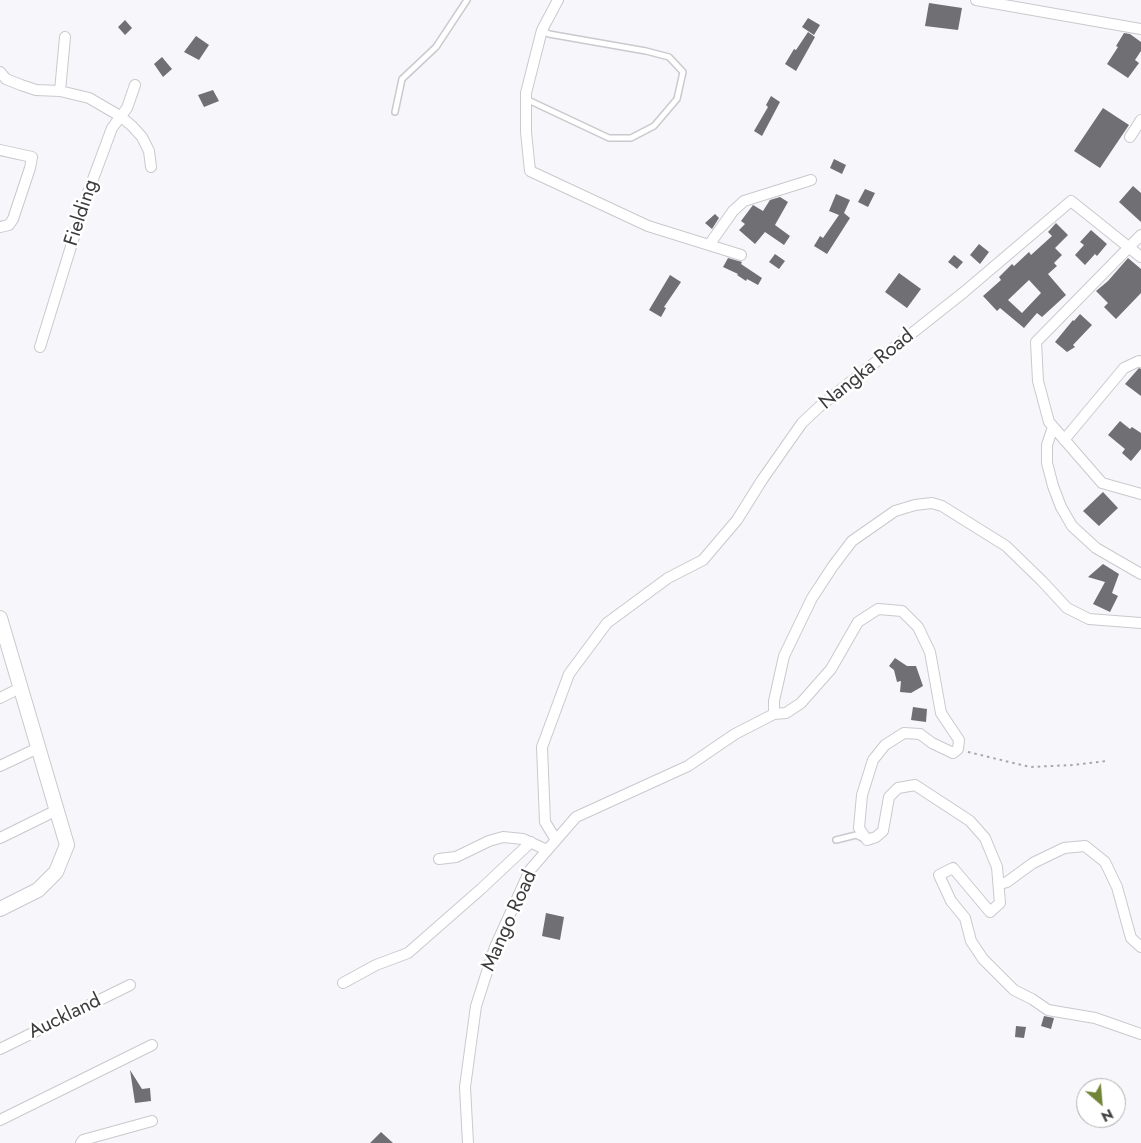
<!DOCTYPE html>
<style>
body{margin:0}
#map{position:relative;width:1141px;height:1143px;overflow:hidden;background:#f6f6fb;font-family:Jost,sans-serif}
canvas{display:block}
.north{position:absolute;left:1076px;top:1078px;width:50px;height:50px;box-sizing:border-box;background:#fff;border:1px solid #b1b1b1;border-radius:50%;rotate:153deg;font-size:14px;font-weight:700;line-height:20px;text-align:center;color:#3b3b3d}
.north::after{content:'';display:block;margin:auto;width:18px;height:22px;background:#708537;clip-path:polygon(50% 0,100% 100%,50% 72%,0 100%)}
</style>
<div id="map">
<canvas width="1141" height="1143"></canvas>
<div class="north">N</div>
</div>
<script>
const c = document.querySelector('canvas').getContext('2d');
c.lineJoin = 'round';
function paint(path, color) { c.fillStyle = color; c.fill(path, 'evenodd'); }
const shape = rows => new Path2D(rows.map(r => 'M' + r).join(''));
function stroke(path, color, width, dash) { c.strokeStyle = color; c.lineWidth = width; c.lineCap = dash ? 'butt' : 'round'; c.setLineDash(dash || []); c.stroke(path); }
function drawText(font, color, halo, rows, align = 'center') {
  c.font = font + ' Jost,sans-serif'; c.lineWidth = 5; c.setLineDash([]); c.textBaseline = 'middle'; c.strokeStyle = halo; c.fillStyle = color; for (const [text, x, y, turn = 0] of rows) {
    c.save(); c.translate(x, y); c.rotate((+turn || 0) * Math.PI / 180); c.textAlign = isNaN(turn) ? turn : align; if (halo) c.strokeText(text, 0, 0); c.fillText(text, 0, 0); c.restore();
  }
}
paint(shape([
 [929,3,962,8,958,30,925,26],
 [808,18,820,25,814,35,802,27],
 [125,20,132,28,125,35,118,27],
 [808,32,815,37,796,71,785,64,794,49,796,50],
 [1124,33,1130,34,1141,42,1141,51,1135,60,1139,63,1128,78,1107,64,1118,47,1116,46],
 [196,36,209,45,199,60,184,52],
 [162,57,172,69,163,77,154,64],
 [213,90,219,101,204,107,198,95],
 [771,96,780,102,762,136,754,131,768,107,766,105],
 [1103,108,1129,125,1100,168,1074,151],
 [834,159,846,165,842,174,830,168],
 [1133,186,1141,193,1141,222,1119,202],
 [865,189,875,193,868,207,858,202],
 [836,194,850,200,844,213,850,218,827,254,814,246,820,236,823,238,839,215,829,211],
 [780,197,788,202,775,225,790,236,784,245,765,232,755,244,739,230,745,224,741,221,753,205,763,211,770,200],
 [715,214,719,218,712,229,705,223],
 [1056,223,1068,235,1055,248,1062,255,1054,263,1057,266,1048,274,1066,295,1042,317,1037,313,1024,328,1000,308,997,311,983,296,1001,280,999,277,1012,264,1014,266,1029,252,1031,255,1052,236,1048,232],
 [1029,280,1041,293,1022,313,1008,300],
 [1091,230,1107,244,1097,256,1095,254,1085,265,1075,255,1084,245,1080,242],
 [979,244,989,252,980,264,970,255],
 [775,254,785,261,779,269,769,262],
 [954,255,963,262,957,269,948,262],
 [728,258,742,262,741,264,762,278,758,285,747,279,746,281,737,275,738,274,723,267],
 [1128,258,1141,269,1141,293,1116,319,1104,307,1108,303,1096,291,1108,281],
 [899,273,921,289,907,308,885,292],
 [670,275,681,282,664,307,666,308,661,317,649,310],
 [1080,314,1092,325,1073,345,1075,347,1067,352,1055,342,1073,320,1074,321],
 [1139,368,1141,369,1141,396,1125,384],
 [1120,421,1130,429,1132,427,1141,433,1141,449,1131,461,1122,453,1125,449,1108,435],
 [1103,492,1118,508,1099,526,1083,511],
 [1103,564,1119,574,1112,593,1118,596,1110,612,1093,604,1105,582,1088,577],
 [895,658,907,666,916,666,923,686,911,693,900,692,901,681,897,682,894,670,889,666],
 [913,707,927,709,926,722,911,720],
 [546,913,564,917,560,940,542,936],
 [1044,1016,1054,1018,1051,1029,1041,1026],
 [1016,1026,1026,1027,1024,1038,1015,1037],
 [130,1070,142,1089,150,1088,151,1101,135,1103],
 [381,1132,393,1143,370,1143]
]), '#706f73');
const lane = shape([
 [526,99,609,138,631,138,654,126,677,99,683,72,669,57,646,51,549,34,542,30],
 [395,112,402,79,436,47,467,0],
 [836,840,856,835,864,839]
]);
const street = shape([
 [558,0,542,30,526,93,526,132,530,171,648,226,741,255],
 [976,0,1141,29],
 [0,72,6,79,21,85,36,90,60,91,89,98,120,116,132,126,142,137,149,151,151,167],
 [60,91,65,37],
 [1130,137,1141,120],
 [0,150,32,157,30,168,13,219,9,225,0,227],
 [1141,235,1036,342,1038,381,1049,422,1102,483,1141,494],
 [709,245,733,211,744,201,811,180],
 [40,347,86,198,112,128,127,108,135,85],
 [1053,427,1047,445,1047,463,1053,486,1061,507,1072,526,1096,548,1141,574],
 [1064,440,1124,368,1139,361,1141,362],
 [1141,623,1089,619,1067,608,1042,581,1006,546,942,506,932,503,915,505,895,511,852,541,833,566,812,598,784,656,774,701,774,714,786,713,801,703,831,669,858,622,878,609,902,611,918,627,930,652,941,713,959,740,958,749,953,753,932,743,920,734,904,733,885,745,873,760,862,795,859,828,867,840,876,837,883,831,889,797,898,788,915,785,970,821,985,838,997,867,1000,903,990,912,953,868,939,875,951,901,965,918,971,941,983,959,1014,990,1032,999,1048,1010,1095,1018,1141,1034],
 [0,698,20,688],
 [0,766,38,748],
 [0,838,57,810],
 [556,840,545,822,542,747,569,674,607,623,668,578,703,560,737,520,762,480,802,423,819,407,964,292,1071,201,1141,257],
 [439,859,456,857,489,841,503,837,523,839,547,850],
 [1000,884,1007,882,1033,863,1064,848,1085,846,1105,862,1117,887,1131,938,1141,947],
 [343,983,376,965,408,953,481,889,531,842],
 [0,1049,130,985],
 [0,1120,152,1045],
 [81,1143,83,1140,152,1121],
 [468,1143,465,1087,476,1006,495,947,530,870,576,817,688,766,735,734,774,714]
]);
const secondary = shape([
 [0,618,67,845,56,872,38,890,0,909]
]);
stroke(lane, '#c9c9ce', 8);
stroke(street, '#c9c9ce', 12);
stroke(secondary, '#c9c9ce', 16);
stroke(shape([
 [968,752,1030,767,1073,765,1106,761]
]), '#a7a7aa', 2, [2.5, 4]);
stroke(lane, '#fff', 5);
stroke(street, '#fff', 10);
stroke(secondary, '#fff', 14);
drawText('20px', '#3b3b3d', '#fff', [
 ["Fielding",82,213,-72],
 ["Nangka Road",867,370,-39],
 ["Mango Road",510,921,-66],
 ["Auckland",65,1017,-26]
]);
</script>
